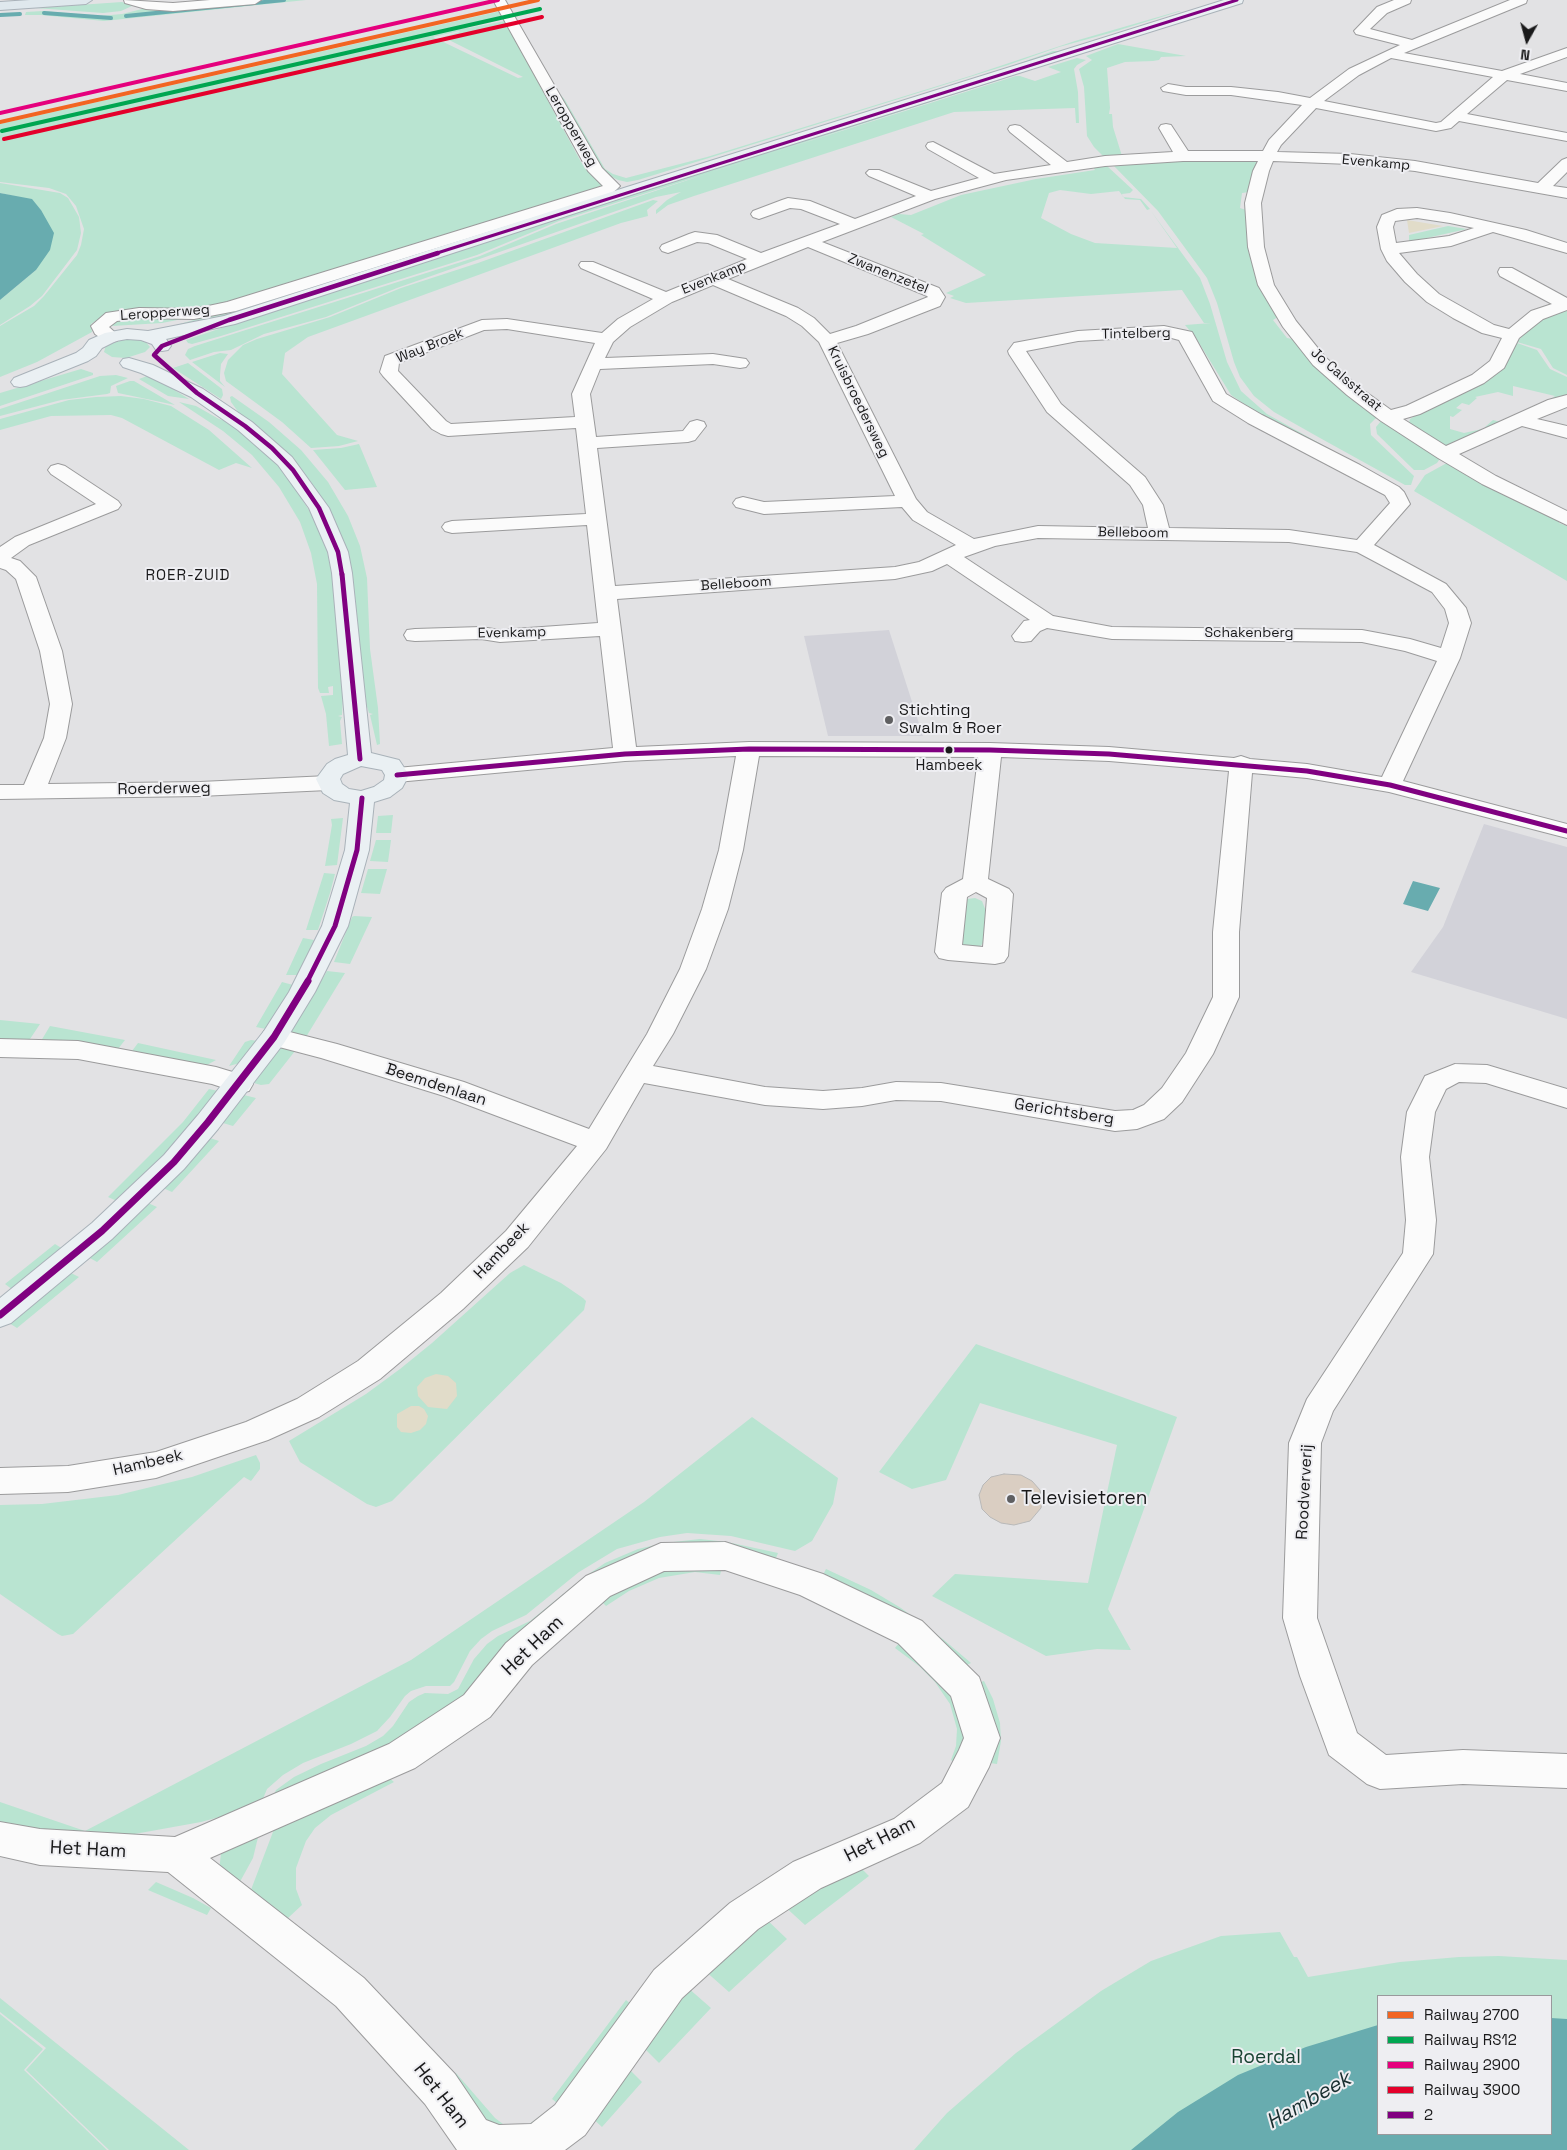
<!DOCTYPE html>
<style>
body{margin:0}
#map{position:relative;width:1567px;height:2150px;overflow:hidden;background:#e2e2e4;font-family:"Space Grotesk",sans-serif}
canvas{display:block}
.legend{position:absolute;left:1377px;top:1995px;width:175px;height:140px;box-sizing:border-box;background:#eeeef2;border:1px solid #99999c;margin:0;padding:6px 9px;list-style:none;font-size:15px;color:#19191a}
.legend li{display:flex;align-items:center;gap:10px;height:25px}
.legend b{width:25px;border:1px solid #99999c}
.north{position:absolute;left:1502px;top:15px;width:50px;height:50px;-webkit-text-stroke:4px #eeeef2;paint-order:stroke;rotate:187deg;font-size:14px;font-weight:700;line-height:20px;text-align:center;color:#19191a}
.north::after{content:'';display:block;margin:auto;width:18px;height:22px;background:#19191a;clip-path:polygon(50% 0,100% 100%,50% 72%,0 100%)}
</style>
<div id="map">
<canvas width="1567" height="2150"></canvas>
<ul class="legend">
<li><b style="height:6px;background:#f26522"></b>Railway 2700</li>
<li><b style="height:6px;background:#00a651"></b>Railway RS12</li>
<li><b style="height:6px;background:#e5007d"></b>Railway 2900</li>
<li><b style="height:6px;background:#e4002b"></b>Railway 3900</li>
<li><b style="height:6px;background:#800080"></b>2</li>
</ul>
<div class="north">N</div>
</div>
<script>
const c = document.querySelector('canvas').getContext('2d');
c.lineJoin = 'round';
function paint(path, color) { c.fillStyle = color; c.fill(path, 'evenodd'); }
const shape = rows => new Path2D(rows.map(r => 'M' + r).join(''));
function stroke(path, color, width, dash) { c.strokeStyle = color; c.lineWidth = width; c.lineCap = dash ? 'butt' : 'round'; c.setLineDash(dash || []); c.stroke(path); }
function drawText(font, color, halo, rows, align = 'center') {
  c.font = font + ' "Space Grotesk",sans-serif'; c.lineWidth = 4; c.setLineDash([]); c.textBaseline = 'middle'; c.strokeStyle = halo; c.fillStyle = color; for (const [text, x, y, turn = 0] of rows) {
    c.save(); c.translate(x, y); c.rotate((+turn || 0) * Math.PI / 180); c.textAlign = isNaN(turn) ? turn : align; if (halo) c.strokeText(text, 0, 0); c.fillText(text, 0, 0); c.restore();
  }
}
paint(shape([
 [889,630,923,736,828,736,804,636],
 [1484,824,1567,847,1567,1019,1411,972,1443,927]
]), '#d2d2d9');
paint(shape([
 [274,0,306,0,104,21,41,15,25,15,26,12,43,11,100,16,122,14,142,9,192,9],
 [122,2,132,6,121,11,103,13,35,8],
 [501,11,502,14,497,18,0,131,0,124],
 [1179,11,1181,11,1110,33,1059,47,1008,65,638,180,627,182,618,180,610,176,597,162,557,94,560,94,565,100,605,169,613,174,626,178,707,157,970,76,1075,41],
 [505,21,581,162,591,174,602,182,604,185,601,186,603,187,245,300,196,309,103,316,91,324,92,332,37,362,0,377,0,326,34,306,44,296,77,255,81,245,84,229,76,206,66,194,49,188,0,182,0,132,466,27,468,28],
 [459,31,460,32,443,37,523,77,518,78,433,37],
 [1118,44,1186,56,1161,57,1159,60,1153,61,1125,62,1107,68,1110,108,1109,114,1112,114,1113,127,1122,156,1105,158,1094,147,1087,136,1084,87,1079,69,1092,60,1086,56],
 [1053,51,1061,51,233,314,199,323,171,329,169,327,240,307,1004,69],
 [1077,58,1086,60,1077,65,1074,69,1078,92,1079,123,1076,123,1075,108,954,112,694,196,668,205,656,214,656,210,667,200,681,192,656,197,397,288,326,317,264,334,231,350,214,352,190,360,185,355,188,349,195,346,480,256,556,224,724,168,1016,76,1020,76,1035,81,1061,72,1048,67],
 [1008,76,1012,76,559,221,477,255,221,336,192,344,188,343,186,340,399,268],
 [1259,159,1249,192,1242,193,1240,208,1246,210,1278,317,1273,320,1287,338,1297,340,1380,417,1375,419,1370,424,1371,435,1414,476,1411,485,1405,485,1320,438,1274,412,1254,396,1240,377,1234,362,1217,303,1207,278,1158,211,1113,165,1152,162],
 [1107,166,1133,190,1130,193,1122,194,1123,197,1141,199,1150,209,1147,210,1140,200,1125,199,1119,191,1091,194,1060,190,1049,193,1041,218,1071,234,1095,243,1177,248,1151,211,1200,278,1210,304,1227,362,1241,391,1267,414,1405,491,1253,410,1231,395,1196,338,1185,325,1211,323,1204,323,1182,290,966,303,950,298,954,296,946,293,986,275,921,235,924,234,891,217,899,214,911,215,961,195,1036,179,1095,170,1093,167],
 [0,183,60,193,68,198,79,217,81,233,77,250,42,296,30,306,0,325,0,300,36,270,41,210,32,200,0,193],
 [653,200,658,201,647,210,648,216,621,223,308,337,285,353,282,374,337,435,358,441,339,446,311,448,282,422,226,381,224,373,228,360,243,345,257,339,330,317,401,288,478,263],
 [1448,226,1467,229,1409,242,1409,235],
 [1567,309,1567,375,1553,368,1541,349,1517,342,1527,331,1541,320],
 [139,318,187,318,162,323,112,326,113,323,119,321],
 [126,339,140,340,145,341,150,347,145,352,126,358,112,357,104,352,106,345],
 [1517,343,1537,350,1550,369,1567,377,1567,397,1549,400,1555,396,1513,386,1513,396,1498,392,1475,397,1477,398,1469,405,1462,403,1456,408,1462,410,1453,417,1450,416,1450,429,1464,433,1487,428,1485,427,1493,420,1504,423,1447,445,1442,445,1409,423,1410,419,1508,359],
 [220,353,228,354,221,364,220,375,220,381,225,387,192,362],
 [188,363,222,389,223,395,221,399,173,368],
 [81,369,93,373,93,375,0,406,0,393],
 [116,375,128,378,111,386,110,393,107,394,61,400,0,416,0,409,100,376],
 [150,375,189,399,168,396,139,379],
 [130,381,134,381,175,405,118,393,116,386],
 [121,396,144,399,171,406,209,430,252,468,236,463,219,470,122,418,111,415,51,416,0,430,0,419,69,400,96,397],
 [232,396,269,422,301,450,328,482,348,516,360,546,367,578,370,649,378,708,380,744,377,745,370,715,373,714,369,713,362,691,323,500,311,482,290,457,239,413,231,402,230,397],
 [179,402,196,406,219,419,230,422,275,462,289,479,314,518,327,551,334,584,343,695,342,715,338,716,342,717,340,721,342,744,329,746,326,714,321,696,333,695,333,686,328,687,329,693,320,693,318,688,317,584,311,553,300,522,279,487,252,455,223,431],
 [1384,420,1441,457,1437,463,1424,470,1414,470,1377,434,1376,427,1381,421],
 [359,444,377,487,345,490,313,450,341,448],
 [1445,464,1451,464,1559,518,1559,523,1567,526,1567,581,1414,491,1425,475],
 [393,815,391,833,376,833,378,816],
 [343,818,337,865,325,866,332,825,331,819],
 [376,840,391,840,388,862,370,861],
 [368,869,387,869,380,894,361,893],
 [324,873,335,874,330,893,318,930,306,930],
 [975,898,982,901,989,919,985,941,975,952,963,952,956,914,967,899],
 [354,916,372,917,350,964,334,962,352,917],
 [303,938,314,940,298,975,286,975],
 [327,971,345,973,306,1037,290,1034],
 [282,982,293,985,266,1029,256,1027],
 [0,1020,40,1024,28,1042,0,1042],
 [50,1026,125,1040,118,1049,41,1041],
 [251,1040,258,1041,240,1063,229,1066,245,1042],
 [138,1043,216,1060,207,1065,132,1051],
 [282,1045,293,1048,295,1051,269,1084,261,1085,254,1083],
 [209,1089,218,1091,175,1145,117,1201,108,1197,183,1122],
 [244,1095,256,1098,233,1126,223,1123],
 [210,1138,219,1141,172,1192,163,1188],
 [148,1203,157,1207,97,1262,88,1257],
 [55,1244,63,1249,13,1290,5,1284],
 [524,1265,561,1283,583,1298,586,1301,584,1310,392,1501,376,1507,367,1504,300,1462,289,1441,366,1394,400,1369,432,1343,510,1273],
 [71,1273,79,1277,17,1328,9,1323],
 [976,1344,1177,1417,1108,1609,1131,1650,1097,1649,1046,1656,932,1596,955,1574,1088,1583,1117,1445,980,1403,946,1480,912,1489,879,1472],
 [752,1417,838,1478,833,1504,812,1541,795,1551,731,1536,687,1533,660,1537,617,1549,579,1572,526,1615,492,1631,481,1639,470,1651,454,1682,450,1686,426,1686,411,1691,405,1696,390,1717,377,1731,351,1744,303,1763,283,1775,267,1789,260,1806,201,1822,129,1835,76,1834,0,1823,0,1802,85,1831,411,1660,644,1502],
 [256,1455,260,1463,260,1469,251,1481,244,1477,73,1634,62,1636,58,1634,0,1594,0,1505,42,1504,118,1495,192,1477],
 [700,1539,727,1542,778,1553,776,1558,773,1558,671,1549,411,1737,269,1804,276,1790,294,1777,321,1764,366,1746,383,1736,393,1726,409,1702,418,1696,425,1693,448,1694,458,1689,474,1659,487,1644,498,1636,530,1621,583,1578,605,1563,638,1549,664,1543],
 [722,1567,720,1575,695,1572,659,1578,629,1591,606,1606,602,1602,603,1599,663,1569],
 [826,1569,871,1590,901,1608,944,1640,971,1663,963,1667,825,1576,824,1573],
 [899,1643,952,1689,968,1730,960,1766,951,1760,956,1746,957,1729,950,1704,935,1682,919,1666,895,1648],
 [984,1681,993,1699,1000,1723,1001,1741,997,1764,990,1763,978,1683],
 [388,1777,394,1782,331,1815,315,1828,306,1841,296,1868,296,1889,302,1905,288,1918,249,1895,276,1824],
 [260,1829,253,1858,236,1889,219,1870,221,1854,228,1844],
 [859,1866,869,1876,805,1925,782,1904],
 [156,1882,193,1898,211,1908,207,1915,148,1890],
 [764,1917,787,1939,729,1992,704,1970],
 [1280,1932,1294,1957,1297,1957,1308,1977,1400,1962,1459,1957,1499,1956,1567,1960,1567,2150,914,2150,947,2113,1016,2053,1101,1991,1151,1961,1221,1936],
 [1378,1996,1551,1996,1551,2134,1378,2134],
 [687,1987,711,2008,659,2063,639,2043],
 [0,1998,189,2150,109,2150,26,2070,46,2048,0,2012],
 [626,2000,632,2005,561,2106,552,2099],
 [0,2014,43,2049,24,2070,107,2150,0,2150],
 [625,2065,642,2082,602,2127,589,2115],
 [456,2073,495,2118,503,2124,509,2126,528,2125,543,2114,551,2120,499,2134,449,2080]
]), '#b9e4d1');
paint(shape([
 [1407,220,1443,226,1409,233],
 [436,1374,448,1376,456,1383,457,1396,447,1409,428,1407,418,1396,417,1387,425,1378],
 [411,1406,419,1406,424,1409,428,1416,426,1424,420,1430,411,1433,401,1432,397,1427,397,1414]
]), '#e1dcc9');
paint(shape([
 [0,193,32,199,41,210,54,233,50,250,36,270,0,300],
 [1413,881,1440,888,1428,911,1403,904],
 [1551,2018,1567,2019,1567,2150,1131,2150,1178,2112,1238,2075,1306,2047,1378,2025,1378,2134,1551,2134]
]), '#68acaf');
stroke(shape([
 [44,13,111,18],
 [0,15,20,14],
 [126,16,284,0]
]), '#68acaf', 4);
const building = shape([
 [1004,1474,1021,1475,1032,1481,1040,1490,1042,1499,1041,1508,1030,1521,1014,1525,1001,1523,990,1517,982,1509,979,1495,983,1485,991,1477,1004,1474]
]);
paint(building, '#dacec2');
stroke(building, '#b8b8b8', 1);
const minor = shape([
 [124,0,173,3,210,0,261,0,255,4,173,11,146,9,125,3,124,0],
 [493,0,505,0,602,168,620,186,617,189,612,193,236,311,194,319,139,318,117,321,109,327,120,337,117,341,111,342,105,341,95,334,91,326,106,313,139,308,194,309,227,302,603,186,588,171,493,0],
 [1394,0,1411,0,1410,3,1387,13,1370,29,1412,40,1510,0,1527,0,1526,3,1404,53,1502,71,1567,48,1567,57,1520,74,1567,83,1567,91,1507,80,1467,114,1567,133,1567,141,1459,121,1451,128,1436,131,1316,108,1281,145,1277,152,1350,154,1415,161,1538,183,1562,160,1567,158,1567,172,1553,186,1567,188,1567,198,1415,171,1350,164,1273,161,1269,171,1261,203,1264,247,1274,285,1296,321,1325,357,1359,387,1391,410,1406,406,1472,375,1490,361,1502,338,1482,333,1453,318,1427,302,1405,282,1387,261,1381,249,1377,227,1382,215,1397,209,1417,208,1450,213,1526,230,1567,243,1567,253,1493,232,1451,246,1399,253,1417,274,1439,294,1494,325,1509,329,1531,311,1552,304,1500,276,1498,272,1500,268,1512,268,1567,298,1567,310,1543,319,1519,338,1504,368,1484,383,1420,414,1403,419,1446,446,1548,400,1567,395,1567,407,1537,419,1567,426,1567,438,1522,426,1459,454,1496,476,1567,511,1567,525,1482,484,1438,458,1381,421,1347,395,1313,365,1283,327,1258,285,1248,247,1245,203,1253,171,1258,161,1183,161,1105,166,1006,180,935,199,822,242,939,288,945,297,940,306,868,334,837,343,916,499,927,512,974,539,1038,526,1148,528,1143,505,1130,485,1047,412,1009,354,1008,351,1014,343,1078,331,1164,326,1192,332,1226,394,1262,415,1360,465,1399,487,1404,492,1410,504,1374,545,1446,584,1466,608,1471,623,1460,658,1403,781,1567,824,1567,838,1389,792,1307,778,1252,773,1239,932,1239,997,1213,1054,1182,1102,1164,1119,1137,1129,1115,1131,941,1101,896,1100,862,1106,823,1109,765,1105,644,1083,606,1149,528,1247,463,1309,380,1379,319,1417,268,1440,156,1478,68,1492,0,1494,0,1468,68,1466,156,1452,246,1422,297,1399,358,1361,441,1293,506,1231,577,1146,444,1096,321,1058,264,1043,261,1037,264,1031,274,1028,337,1044,464,1082,589,1129,647,1034,680,969,702,909,719,850,736,756,625,761,397,782,389,780,385,775,389,770,397,768,613,748,600,636,500,642,481,639,415,641,407,640,404,635,407,630,415,629,481,627,500,630,598,623,587,525,452,533,445,531,442,527,445,523,452,521,586,514,576,428,448,436,441,434,432,429,383,376,380,372,385,356,482,320,507,319,602,333,618,319,653,299,581,268,579,265,581,262,593,262,666,292,747,259,708,243,697,242,668,253,662,251,660,248,662,245,689,234,695,232,717,235,761,253,840,224,801,209,790,208,759,219,753,217,751,214,753,211,782,200,788,198,810,201,855,219,916,196,869,176,866,173,869,170,879,170,931,191,979,178,928,149,926,146,928,143,933,142,994,174,1051,165,1010,132,1008,129,1010,126,1015,125,1020,126,1067,162,1105,156,1173,152,1159,128,1161,125,1166,124,1171,125,1188,151,1263,151,1269,140,1302,105,1231,95,1186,95,1163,91,1161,88,1168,84,1186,87,1231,87,1278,92,1310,98,1349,69,1400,45,1356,34,1354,31,1377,7,1394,0],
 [1391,58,1493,77,1441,122,1436,123,1324,101,1359,75,1391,58],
 [1417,218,1450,223,1474,228,1449,236,1396,243,1393,227,1395,221,1417,218],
 [808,247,927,296,928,297,856,326,830,334,814,318,798,308,728,279,808,247],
 [713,285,786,316,802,326,819,342,895,496,764,502,743,497,736,499,733,503,736,507,764,514,902,507,913,520,956,545,919,562,895,567,615,586,597,448,688,442,695,440,706,426,704,422,697,420,690,422,683,431,596,437,590,394,600,369,713,364,740,368,746,367,749,363,746,359,713,354,605,358,613,342,630,327,672,302,713,285],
 [507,329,595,343,572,394,575,417,451,424,446,421,398,371,399,363,484,330,507,329],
 [1164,336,1179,340,1213,401,1248,423,1385,495,1390,503,1357,540,1289,530,1169,528,1163,505,1145,477,1061,404,1026,351,1078,341,1164,336],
 [1038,538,1289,542,1357,552,1432,592,1445,609,1449,623,1441,648,1410,639,1362,630,1112,627,1053,616,964,557,995,546,1038,538],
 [947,564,1030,620,1024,621,1012,636,1015,641,1023,642,1031,641,1040,631,1047,628,1112,639,1362,642,1405,651,1437,661,1382,777,1307,764,1250,759,1241,756,1234,758,1109,747,990,743,749,742,636,747,617,599,895,579,932,571,947,564],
 [759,756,978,757,963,879,946,888,942,893,935,952,939,958,948,960,995,964,1004,962,1008,956,1013,894,1009,889,988,879,1001,757,1109,761,1229,771,1213,932,1213,997,1186,1053,1162,1088,1144,1105,1133,1110,1115,1111,941,1083,896,1082,862,1088,823,1091,765,1087,653,1066,673,1034,706,969,728,909,743,850,759,756],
 [976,892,987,898,983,947,962,945,967,897,976,892],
 [58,464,65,466,118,501,121,505,118,509,29,545,11,558,20,561,36,577,62,651,72,704,66,738,48,784,200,782,328,776,336,778,340,783,336,788,328,790,200,796,0,799,0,785,24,785,44,738,50,704,40,651,16,579,6,570,0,568,0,547,15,537,96,504,51,474,48,470,51,466,58,464],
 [0,1039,78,1041,216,1067,249,1077,253,1084,249,1091,239,1093,212,1084,78,1059,0,1057,0,1039],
 [1455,1064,1487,1065,1567,1089,1567,1108,1486,1083,1459,1082,1446,1089,1435,1112,1429,1157,1436,1220,1433,1254,1333,1411,1321,1443,1317,1618,1357,1733,1386,1755,1463,1750,1567,1754,1567,1788,1463,1784,1380,1789,1367,1784,1329,1755,1300,1676,1283,1618,1289,1443,1307,1399,1403,1253,1406,1220,1401,1157,1407,1112,1425,1076,1455,1064],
 [725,1542,823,1574,922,1621,979,1677,1000,1738,989,1767,968,1807,920,1843,821,1888,758,1929,682,1998,585,2135,565,2150,457,2150,425,2104,336,2006,168,1872,40,1865,0,1856,0,1822,40,1829,175,1837,389,1744,464,1695,506,1643,586,1576,661,1543,725,1542],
 [725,1570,800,1595,898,1643,951,1696,964,1738,959,1750,942,1783,894,1819,793,1862,730,1903,654,1970,555,2105,531,2124,499,2125,486,2120,455,2074,364,1978,210,1858,415,1768,490,1717,532,1665,610,1596,664,1571,725,1570]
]);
const major = shape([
 [1224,0,1243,0,1242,3,637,193,235,324,166,339,171,346,168,350,162,351,156,350,152,344,141,340,127,339,116,341,102,348,96,356,88,361,26,386,20,387,14,386,11,382,14,378,76,353,83,348,89,340,105,333,127,329,148,331,224,316,627,187,1224,0],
 [129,358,153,365,203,389,252,422,292,457,329,508,348,552,352,573,371,753,399,760,409,775,402,788,390,797,374,802,369,850,348,926,315,992,284,1043,218,1129,184,1169,112,1239,11,1323,0,1327,0,1298,92,1223,164,1155,198,1115,264,1031,289,992,322,926,345,850,350,803,334,800,323,793,316,779,327,764,335,759,348,755,332,573,328,552,309,508,278,465,238,430,191,397,141,373,123,367,120,363,123,359,129,358],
 [361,766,382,770,385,775,384,780,374,787,361,791,349,789,342,784,340,779,343,774,361,766]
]);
const highway = shape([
 [30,0,92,0,86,4,0,10,0,2,30,0]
]);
stroke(minor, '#9b9b9c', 2);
stroke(major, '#a9b2b9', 2);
stroke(highway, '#a9b2b9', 2);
paint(minor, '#fbfbfb');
paint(major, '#eaf0f3');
paint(highway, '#dfe8ed');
stroke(shape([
 [434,254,1237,0]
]), '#800080', 3);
stroke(shape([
 [342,575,338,552,319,508,293,470,272,448,245,426,197,393,154,355,162,346,229,320,438,253]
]), '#800080', 4.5);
stroke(shape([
 [342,574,360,759],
 [397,775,625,754,749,749,990,750,1109,754,1307,771,1390,785,1567,831],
 [307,982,335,926,357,850,362,798]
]), '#800080', 5);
stroke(shape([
 [0,1315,102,1231,174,1162,208,1122,274,1037,308,981]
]), '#800080', 7);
stroke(shape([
 [0,122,538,0]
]), '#f26522', 4);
stroke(shape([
 [2,131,540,9]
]), '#00a651', 4);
stroke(shape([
 [0,113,498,0]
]), '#e5007d', 4);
stroke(shape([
 [4,139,542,17]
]), '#e4002b', 4);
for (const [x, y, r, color] of [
 [889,720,5,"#5f5f61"],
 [949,750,4.5,"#19191a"],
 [1011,1499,5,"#5f5f61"]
]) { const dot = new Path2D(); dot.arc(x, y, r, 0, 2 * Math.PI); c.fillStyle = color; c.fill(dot); stroke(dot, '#eeeef2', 2); }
drawText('14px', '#19191a', '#eeeef2', [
 ["Leropperweg",571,127,60],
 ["Evenkamp",1376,163,5],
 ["Zwanenzetel",888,274,22],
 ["Evenkamp",714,278,-22],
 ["Leropperweg",165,313,-4],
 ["Tintelberg",1136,334,-1],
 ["Way Broek",430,346,-22],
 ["Jo Calsstraat",1346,380,41],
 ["Kruisbroedersweg",858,402,64],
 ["Belleboom",1133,533,1],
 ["Belleboom",736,584,-4],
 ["Evenkamp",512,633,-1],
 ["Schakenberg",1249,633]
]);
c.letterSpacing = '1px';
drawText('15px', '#19191a', '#eeeef2', [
 ["ROER-ZUID",188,576]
]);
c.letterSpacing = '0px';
drawText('15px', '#19191a', '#eeeef2', [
 ["Hambeek",949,766]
]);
drawText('16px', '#19191a', '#eeeef2', [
 ["Stichting",899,711],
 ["Swalm & Roer",899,729]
], 'left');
drawText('16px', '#19191a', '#eeeef2', [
 ["Roerderweg",164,789,-1],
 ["Beemdenlaan",436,1085,18],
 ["Gerichtsberg",1064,1112,9],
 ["Hambeek",502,1251,-46],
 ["Hambeek",148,1463,-13],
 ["Roodververij",1305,1492,-87]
]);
drawText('19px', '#19191a', '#eeeef2', [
 ["Televisietoren",1021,1499]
], 'left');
drawText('19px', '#19191a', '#eeeef2', [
 ["Het Ham",533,1646,-44],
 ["Het Ham",880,1840,-27],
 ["Het Ham",88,1850,3],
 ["Het Ham",441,2096,52]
]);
drawText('19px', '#184231', '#eeeef2', [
 ["Roerdal",1266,2058]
]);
drawText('italic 21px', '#182e2f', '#eeeef2', [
 ["Hambeek",1309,2101,-30]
]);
</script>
